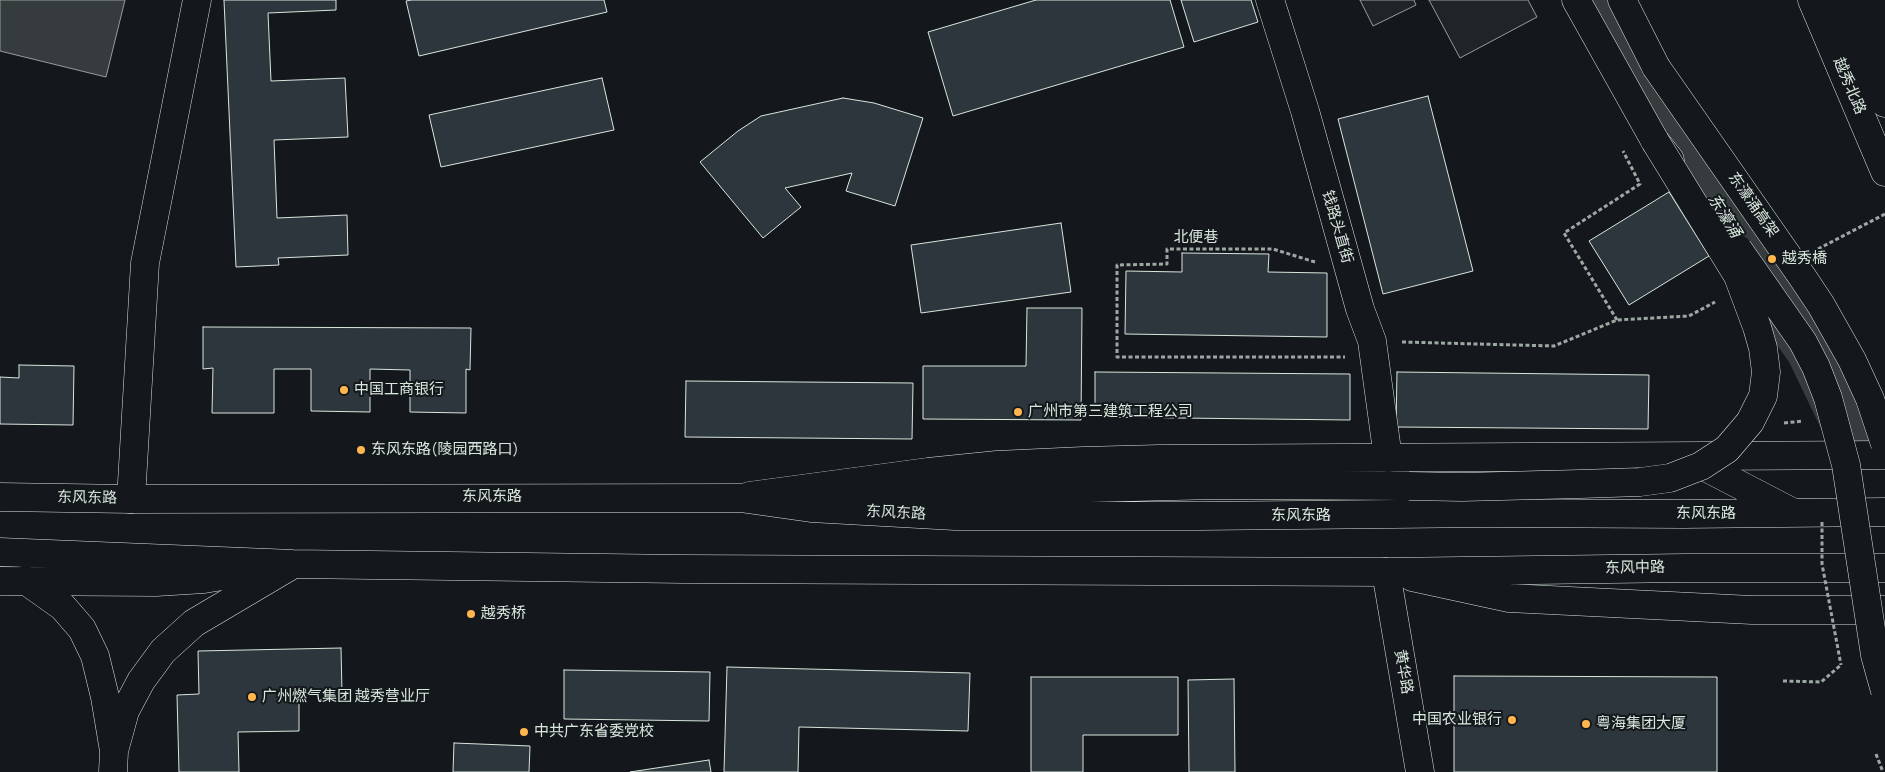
<!DOCTYPE html>
<meta charset="utf-8">
<style>
body{margin:0}
canvas{display:block;background:#14181c}
</style>
<canvas width="1885" height="772"></canvas>
<script>
const c = document.querySelector('canvas').getContext('2d');
c.lineJoin = 'round';
function paint(path, color) { c.fillStyle = color; c.fill(path, 'evenodd'); }
const shape = rows => new Path2D(rows.map(r => 'M' + r).join(''));
function stroke(path, color, width, dash) { c.strokeStyle = color; c.lineWidth = width; c.lineCap = dash ? 'butt' : 'round'; c.setLineDash(dash || []); c.stroke(path); }
function drawText(font, color, halo, rows, align = 'center') {
  c.font = font + ' Manrope,"Noto Sans SC",sans-serif'; c.lineWidth = 4; c.setLineDash([]); c.textBaseline = 'middle'; c.strokeStyle = halo; c.fillStyle = color; for (const [text, x, y, turn = 0] of rows) {
    c.save(); c.translate(x, y); c.rotate((+turn || 0) * Math.PI / 180); c.textAlign = isNaN(turn) ? turn : align; if (halo) c.strokeText(text, 0, 0); c.fillText(text, 0, 0); c.restore();
  }
}
const green = shape([
 [1360,0,1414,0,1416,5,1373,26,1360,0],
 [1429,0,1528,0,1537,17,1460,58,1429,0]
]);
paint(green, '#202428');
stroke(green, '#939e99', 1);
const water = shape([
 [0,0,125,0,106,77,0,51,0,0]
]);
paint(water, '#363b3e');
stroke(water, '#939e99', 1);
stroke(shape([
 [1605,0,1640,68,1720,214,1814,347,1852,426]
]), '#363b3e', 58);
const building = shape([
 [224,0,336,0,336,10,268,13,271,81,345,78,348,137,274,140,277,218,347,215,348,255,278,258,279,265,236,267,224,0],
 [411,0,604,0,607,12,419,56,406,1,411,0],
 [1036,0,1170,0,1184,47,953,116,928,32,1036,0],
 [1181,0,1251,0,1258,22,1194,42,1181,0],
 [602,78,614,130,441,167,429,115,602,78],
 [1428,96,1473,271,1383,294,1338,119,1428,96],
 [843,98,874,103,923,118,895,206,846,191,852,173,785,188,801,207,763,238,700,162,738,131,761,116,843,98],
 [1669,192,1709,256,1629,305,1589,241,1669,192],
 [1061,223,1071,292,921,313,911,245,1061,223],
 [1182,253,1269,254,1268,272,1327,273,1327,337,1125,334,1126,271,1182,272,1182,253],
 [1027,308,1082,308,1081,420,923,419,923,366,1026,366,1027,308],
 [203,327,471,328,470,370,466,369,466,413,410,412,410,370,370,369,370,412,311,411,311,369,274,369,274,413,212,413,213,368,203,369,203,327],
 [19,365,74,366,73,425,0,424,0,377,19,378,19,365],
 [1095,372,1350,374,1350,420,1095,417,1095,372],
 [1397,372,1649,375,1648,429,1396,427,1397,372],
 [686,381,913,383,912,439,685,437,686,381],
 [341,648,342,692,299,692,299,731,238,732,239,772,179,772,177,695,199,694,198,651,341,648],
 [727,667,970,673,968,731,799,727,798,772,724,772,727,667],
 [564,670,710,672,709,721,564,719,564,670],
 [1454,676,1717,677,1717,772,1454,772,1454,676],
 [1031,677,1178,677,1178,735,1083,735,1083,772,1031,772,1031,677],
 [1234,679,1235,772,1189,772,1188,680,1234,679],
 [454,743,530,746,529,772,453,772,454,743],
 [709,760,711,772,630,772,709,760]
]);
paint(building, '#2c363c');
stroke(building, '#d8e6dc', 1);
const minor = shape([
 [1270,0,1305,111,1360,309,1372,341,1388,458],
 [131,499,145,263,197,0],
 [1386,572,1420,772],
 [25,580,63,607,82,629,95,656,105,697,114,751,113,772],
 [114,751,125,711,141,681,163,651,194,623,292,565]
]);
const major = shape([
 [1812,0,1885,172],
 [1856,0,1885,67],
 [749,496,928,472,997,465,1083,461,1159,459,1885,455],
 [1412,577,1509,598,1752,610,1885,610],
 [0,581,156,582,204,579,265,569]
]);
const highway = shape([
 [1576,0,1655,141,1670,160],
 [1622,0,1656,67],
 [1841,0,1885,103],
 [1876,0,1885,20],
 [1686,457,1790,511],
 [838,494,1217,485,1409,486],
 [0,497,131,499,740,498,811,508,955,516,1201,516,1488,513,1683,514,1885,512],
 [0,552,293,564,684,569,1386,572,1685,568,1885,568]
]);
stroke(minor, '#d8e6dc', 29);
stroke(major, '#d8e6dc', 29);
stroke(highway, '#d8e6dc', 29);
stroke(shape([
 [1818,249,1885,214],
 [1315,262,1273,249,1167,249,1167,264,1117,265,1117,357,1345,357],
 [1617,320,1564,233,1640,184,1623,151],
 [1402,342,1554,346,1617,320,1689,316,1715,302],
 [1784,423,1803,421],
 [1783,681,1821,682,1841,665],
 [1876,754,1883,772]
]), '#9da8a2', 3, [4, 2.5]);
stroke(minor, '#14181c', 28);
stroke(major, '#14181c', 28);
stroke(highway, '#14181c', 28);
const highwayBridge = shape([
 [1656,67,1803,278,1821,305,1852,360,1870,399,1885,444],
 [1738,249,1803,342,1816,367,1828,398,1846,465,1875,655,1885,691],
 [1409,486,1462,487,1580,484,1640,482,1670,478,1701,466,1727,449,1750,422,1763,396,1766,372,1763,348,1757,327,1738,276,1655,141]
]);
stroke(highwayBridge, '#d8e6dc', 29, []);
stroke(shape([
 [1822,522,1822,564,1841,665]
]), '#9da8a2', 3, [4, 2.5]);
stroke(highwayBridge, '#14181c', 28);
for (const [x, y, r, color] of [
 [1772,259,5,"#ffb74d"],
 [344,390,5,"#ffb74d"],
 [1018,412,5,"#ffb74d"],
 [361,450,5,"#ffb74d"],
 [471,614,5,"#ffb74d"],
 [252,697,5,"#ffb74d"],
 [1512,720,5,"#ffb74d"],
 [1586,724,5,"#ffb74d"],
 [524,732,5,"#ffb74d"]
]) { const dot = new Path2D(); dot.arc(x, y, r, 0, 2 * Math.PI); c.fillStyle = color; c.fill(dot); stroke(dot, '#14181c', 2); }
drawText('15px', '#d8e6dc', '#14181c', [
 ["越秀北路",1849,86,67],
 ["东濠涌高架",1753,205,55],
 ["钱路头直街",1337,227,74],
 ["北便巷",1196,238],
 ["东风东路",492,497],
 ["东风东路",87,498,1],
 ["东风东路",896,513,3],
 ["东风东路",1706,514],
 ["东风东路",1301,516],
 ["东风中路",1635,568,-1],
 ["黄华路",1403,672,80]
]);
drawText('15px', '#d8e6dc', '#14181c', [
 ["越秀橋",1782,259],
 ["中国工商银行",354,390],
 ["广州市第三建筑工程公司",1028,412],
 ["东风东路(陵园西路口)",371,450],
 ["越秀桥",481,614],
 ["广州燃气集团 越秀营业厅",262,697],
 ["中国农业银行",1502,720,"right"],
 ["粤海集团大厦",1596,724],
 ["中共广东省委党校",534,732]
], 'left');
drawText('italic 16px', '#d8e6dc', '#14181c', [
 ["东濠涌",1724,216,58]
]);
</script>
